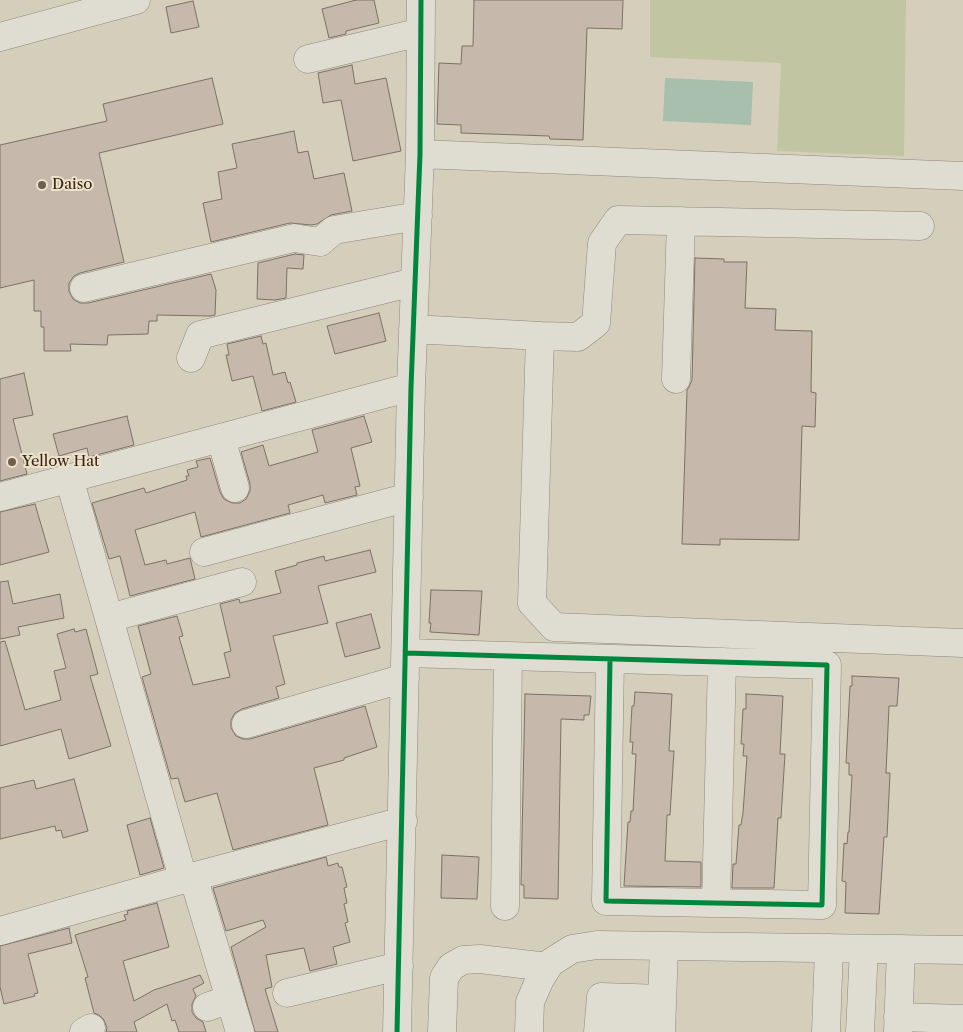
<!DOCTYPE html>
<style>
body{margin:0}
canvas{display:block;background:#d5cebb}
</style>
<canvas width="963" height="1032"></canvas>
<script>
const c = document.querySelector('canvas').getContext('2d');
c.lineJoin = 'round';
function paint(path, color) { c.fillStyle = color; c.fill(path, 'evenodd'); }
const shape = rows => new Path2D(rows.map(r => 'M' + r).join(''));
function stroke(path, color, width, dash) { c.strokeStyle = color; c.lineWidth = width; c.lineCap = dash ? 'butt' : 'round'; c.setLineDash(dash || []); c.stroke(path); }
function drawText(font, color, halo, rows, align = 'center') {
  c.font = font + ' "Libre Caslon Text",serif'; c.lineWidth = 4; c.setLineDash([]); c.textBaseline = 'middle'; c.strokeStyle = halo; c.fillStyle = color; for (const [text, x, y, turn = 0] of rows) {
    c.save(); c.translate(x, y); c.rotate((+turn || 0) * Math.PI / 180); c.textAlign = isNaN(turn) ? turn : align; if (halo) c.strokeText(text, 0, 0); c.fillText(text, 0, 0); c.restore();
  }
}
paint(shape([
 [650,0,906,0,904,156,777,151,781,63,650,57]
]), '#c1c5a1');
paint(shape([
 [665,78,753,82,751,125,663,121]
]), '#a8bfad');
const building = shape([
 [356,0,374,0,379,23,346,31,346,34,329,38,322,9,356,0],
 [474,0,623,0,622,29,587,28,583,140,550,139,549,136,461,133,461,125,437,124,439,63,461,64,462,46,473,46,474,0],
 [193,1,199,27,171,33,166,7,193,1],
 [352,65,355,84,386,78,401,151,353,161,341,100,323,103,318,73,352,65],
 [212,78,223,124,99,153,124,262,80,273,74,276,69,283,69,291,73,299,80,303,88,303,211,274,216,290,215,315,210,316,157,315,157,321,149,321,148,334,108,335,107,345,70,344,71,351,44,351,44,327,41,327,41,311,34,311,34,280,0,288,0,145,107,121,103,104,212,78],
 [294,131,298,153,308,151,314,179,344,173,352,211,331,215,317,224,311,225,290,223,211,242,203,203,222,199,218,172,237,168,232,144,294,131],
 [295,254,304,255,303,269,287,268,286,298,275,300,257,299,258,263,295,254],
 [695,258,724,259,724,262,747,262,745,308,776,309,775,330,812,331,811,392,816,393,815,427,802,426,799,540,720,539,720,545,682,544,687,390,689,387,692,380,695,258],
 [379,313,386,341,335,354,327,326,379,313],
 [261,336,263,344,266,343,273,375,285,372,288,383,290,382,296,402,262,411,253,376,232,381,226,355,229,355,227,344,261,336],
 [24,373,33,415,13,419,27,474,0,481,0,379,24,373],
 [127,416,134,445,89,457,87,448,59,456,53,434,127,416],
 [364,416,372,442,351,448,360,486,355,487,357,495,325,503,323,495,288,505,290,513,201,537,195,512,135,530,145,565,166,560,167,564,190,558,195,579,130,596,120,556,109,559,92,503,144,488,146,493,187,480,186,476,189,476,187,470,198,467,196,461,210,458,220,492,224,499,232,503,240,503,246,499,250,491,250,484,241,452,263,445,269,466,318,452,312,430,364,416],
 [35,504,49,552,0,565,0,512,35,504],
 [370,550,376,572,318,586,328,623,273,636,285,684,276,687,279,698,242,709,235,713,231,720,231,728,236,736,243,739,250,739,365,706,377,747,344,758,344,760,314,768,328,825,233,850,217,793,185,802,178,778,171,779,142,677,151,674,138,626,177,616,183,636,179,637,193,685,230,677,224,653,231,651,220,604,239,599,240,603,281,593,275,571,297,565,297,563,324,556,325,561,370,550],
 [8,581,13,604,60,594,64,618,18,627,20,635,0,639,0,582,8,581],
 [431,590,482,591,479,635,430,632,431,623,429,623,431,590],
 [371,614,380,648,345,657,336,623,371,614],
 [74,629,75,632,86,629,98,674,90,676,111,746,69,759,61,729,0,746,0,642,5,641,25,710,61,700,54,671,66,668,57,634,74,629],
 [852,676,899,678,897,706,889,706,886,773,890,773,887,837,884,837,879,914,845,913,846,882,842,881,844,843,847,844,848,832,849,832,852,775,849,775,849,763,846,763,850,686,852,686,852,676],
 [635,692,672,694,669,751,674,751,670,815,667,815,665,861,701,862,701,887,624,886,628,822,630,822,631,811,633,811,636,754,632,754,633,742,630,742,632,706,634,706,635,692],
 [525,694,591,696,589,715,584,715,584,720,561,719,558,899,524,898,524,885,521,885,525,694],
 [746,694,783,696,780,754,785,754,781,818,778,818,774,888,732,888,733,864,736,864,739,825,741,825,743,813,747,756,743,756,744,744,741,744,743,709,746,709,746,694],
 [74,779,88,831,63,838,61,830,56,831,55,826,0,839,0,788,34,780,36,789,74,779],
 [150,818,164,868,140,875,127,825,150,818],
 [442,855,479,857,477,899,441,898,442,855],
 [326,857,328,866,338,863,339,867,342,867,347,887,344,888,347,903,344,904,348,922,345,923,350,942,333,947,337,964,310,971,304,948,266,955,272,987,265,989,278,1032,255,1032,231,947,266,927,263,920,226,931,213,888,326,857],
 [157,903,169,947,123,961,134,1001,154,990,200,975,204,983,193,989,196,996,192,1004,192,1012,196,1018,203,1022,206,1032,179,1032,175,1020,172,1021,167,1004,134,1022,137,1032,106,1032,107,1028,104,1020,99,1015,94,1013,85,978,88,977,75,935,126,920,124,915,128,914,127,911,157,903],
 [69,928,72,943,28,954,38,993,34,994,35,996,4,1004,0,987,0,946,69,928]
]);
paint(building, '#c6b8aa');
stroke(building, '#7a7266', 1);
const minor = shape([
 [0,37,136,0],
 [308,59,421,32],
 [420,154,963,176],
 [84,288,294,238,320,242,334,230,418,216],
 [413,329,540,336,532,603,554,627,963,643],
 [540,336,578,337,596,323,602,243,618,220,920,226],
 [191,358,200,335,414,282],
 [676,379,681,221],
 [221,438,235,488],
 [69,478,181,871,196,886,240,1032],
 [0,497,411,387],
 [204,552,409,497],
 [109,618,242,582],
 [406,653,508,656,827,665,822,905,606,901,610,659],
 [246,724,405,678],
 [716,903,722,662],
 [505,906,508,656],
 [0,931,188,878,403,821],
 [287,993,399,966],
 [207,1007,230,999],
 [898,1017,963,1019],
 [84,1032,91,1028],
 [397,1032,411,387,420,154,421,0],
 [442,1032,444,978,451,967,463,960,480,959,547,967],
 [529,1032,530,1002,540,979,550,963,572,949,597,945,963,950],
 [598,1032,601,997,662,999],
 [615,1032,616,1022,661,1025],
 [661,1032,664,947],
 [826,1032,829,948],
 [860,1032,864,949],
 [898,1032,901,949]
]);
stroke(minor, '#90887c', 29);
stroke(minor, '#dfdcd2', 28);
stroke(shape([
 [406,653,508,656,827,665,822,905,606,901,610,659],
 [397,1032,411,387,420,154,421,0]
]), '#00873e', 5);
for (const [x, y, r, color] of [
 [42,185,5,"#725e4e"],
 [12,462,5,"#725e4e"]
]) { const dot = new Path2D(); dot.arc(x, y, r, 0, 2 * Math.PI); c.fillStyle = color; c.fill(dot); stroke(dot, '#ebe3cc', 2); }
drawText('15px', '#3c2213', '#ebe3cc', [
 ["Daiso",52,185],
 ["Yellow Hat",22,462]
], 'left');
</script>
